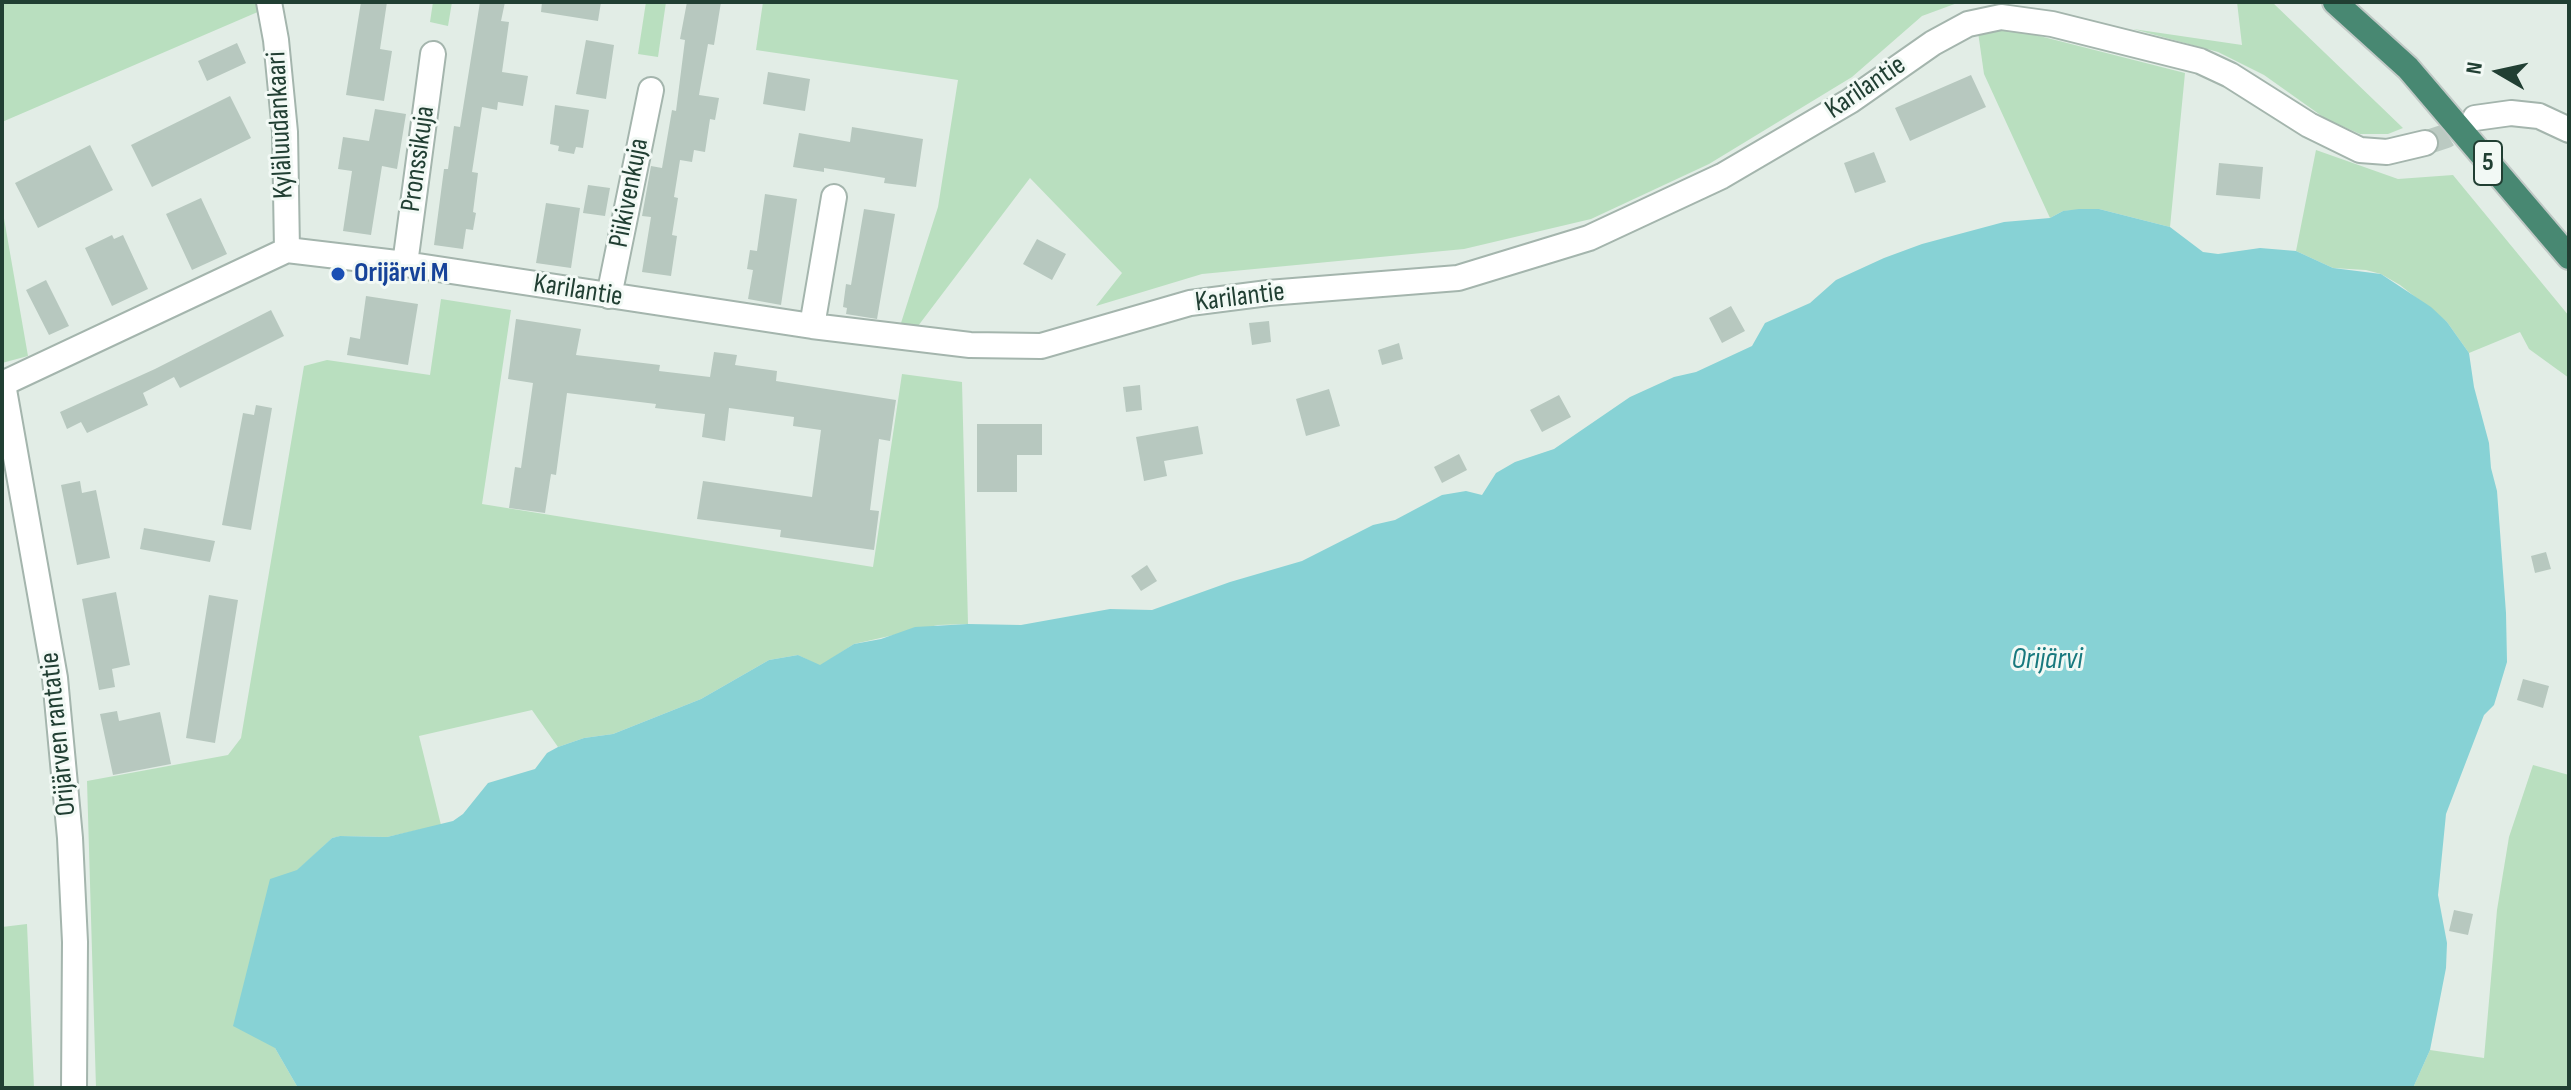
<!DOCTYPE html>
<meta charset="utf-8">
<style>
body{margin:0}
#map{position:relative;width:2571px;height:1090px;overflow:hidden;background:#e2ede6;font-family:"Sofia Sans Condensed",sans-serif}
canvas{display:block}
.frame{position:absolute;inset:0;border:4px solid #213f33;pointer-events:none}
.north{position:absolute;left:2459px;top:32px;width:80px;height:80px;-webkit-text-stroke:6px #f2f9f5;paint-order:stroke;rotate:279deg;font-size:22px;font-weight:700;line-height:32px;text-align:center;color:#213f33}
.north::after{content:'';display:block;margin:auto;width:28px;height:36px;background:#213f33;clip-path:polygon(50% 0,100% 100%,50% 72%,0 100%)}
</style>
<div id="map">
<canvas width="2571" height="1090"></canvas>
<div class="frame"></div>
<div class="north">N</div>
</div>
<script>
const c = document.querySelector('canvas').getContext('2d');
c.lineJoin = 'round';
function paint(path, color) { c.fillStyle = color; c.fill(path, 'evenodd'); }
const shape = rows => new Path2D(rows.map(r => 'M' + r).join(''));
function stroke(path, color, width, dash) { c.strokeStyle = color; c.lineWidth = width; c.lineCap = dash ? 'butt' : 'round'; c.setLineDash(dash || []); c.stroke(path); }
function drawText(font, color, halo, rows, align = 'center') {
  c.font = font + ' "Sofia Sans Condensed",sans-serif'; c.lineWidth = 6; c.setLineDash([]); c.textBaseline = 'middle'; c.strokeStyle = halo; c.fillStyle = color; for (const [text, x, y, turn = 0] of rows) {
    c.save(); c.translate(x, y); c.rotate((+turn || 0) * Math.PI / 180); c.textAlign = isNaN(turn) ? turn : align; if (halo) c.strokeText(text, 0, 0); c.fillText(text, 0, 0); c.restore();
  }
}
paint(shape([
 [2,2,258,2,260,11,2,122],
 [433,2,452,2,448,26,430,22],
 [646,2,666,2,658,57,638,54],
 [763,2,1960,2,1922,16,1852,77,1709,164,1591,219,1464,249,1202,274,1096,306,1122,273,1030,178,918,326,901,323,938,207,958,80,756,50],
 [2237,2,2272,2,2403,128,2388,134,2360,134,2326,119,2264,75,2218,52,2133,29,2242,45],
 [2008,28,2185,73,2170,227,2099,209,2063,211,2050,218,1984,74,1978,32],
 [2316,150,2398,179,2453,175,2569,316,2569,378,2529,349,2520,332,2469,353,2447,322,2400,285,2381,274,2366,270,2333,268,2296,251],
 [2,207,28,356,2,363],
 [441,299,511,310,482,504,873,567,902,374,962,382,968,624,938,625,854,644,820,666,798,655,769,660,701,699,613,734,584,738,558,747,532,710,419,736,441,825,387,837,341,836,332,838,297,871,270,880,275,1048,298,1088,96,1088,87,781,228,755,241,738,304,366,327,360,430,375],
 [2533,765,2569,775,2569,1088,2413,1088,2430,1050,2484,1058,2497,910,2509,837],
 [27,924,34,1088,2,1088,2,927]
]), '#b9dfbf');
paint(shape([
 [2079,209,2099,209,2170,227,2203,252,2218,254,2260,248,2296,251,2333,268,2381,274,2431,307,2447,322,2469,353,2474,387,2489,443,2491,468,2497,491,2506,613,2507,662,2494,705,2484,715,2446,814,2438,895,2447,943,2446,968,2430,1050,2413,1088,298,1088,275,1048,233,1026,270,879,297,870,332,838,340,836,387,837,453,821,463,814,488,783,535,769,547,753,558,747,584,738,613,734,701,699,769,660,798,655,820,665,854,644,881,639,915,627,968,624,1021,625,1110,609,1152,610,1230,582,1302,561,1373,525,1395,520,1442,495,1466,491,1482,495,1496,473,1515,462,1554,449,1630,397,1674,377,1696,372,1752,346,1765,323,1810,303,1836,280,1884,258,1922,244,2004,222,2050,218,2063,211]
]), '#87d2d5');
paint(shape([
 [361,2,387,2,380,49,392,51,384,101,346,95],
 [480,2,505,2,501,21,509,22,502,72,528,76,523,106,498,102,497,110,482,107,472,172,478,173,473,212,476,213,473,230,466,229,463,249,434,245,444,169,448,169,454,126,460,127],
 [542,2,601,2,598,21,541,12],
 [687,2,721,2,714,45,708,44,699,95,719,98,715,120,710,119,705,152,694,150,692,162,680,160,674,197,678,198,672,235,677,236,671,276,642,272,651,217,642,216,651,166,662,168,672,110,676,111,685,40,680,39],
 [586,40,614,45,606,99,576,94],
 [237,43,246,63,207,81,198,61],
 [768,72,810,79,805,111,763,104],
 [1971,75,1986,107,1910,141,1895,108],
 [230,96,251,138,152,187,131,145],
 [555,105,589,110,583,148,576,147,574,154,558,151,559,146,550,144],
 [375,109,406,114,397,169,382,166,371,235,343,231,352,171,338,169,343,137,369,141],
 [852,127,923,139,916,187,884,183,885,178,824,168,824,172,793,167,799,133,850,142],
 [90,145,113,190,38,228,15,183],
 [1874,152,1886,182,1855,193,1844,163],
 [2219,163,2263,167,2260,199,2216,195],
 [588,185,610,188,605,216,583,213],
 [765,194,797,199,781,305,748,299,753,270,747,269,750,250,757,251],
 [201,198,227,254,192,270,166,214],
 [546,203,580,208,571,268,536,263],
 [864,209,895,214,877,319,846,314,847,308,843,307,846,284,851,285],
 [112,235,114,239,123,235,148,289,112,306,85,248],
 [1037,239,1066,254,1052,280,1023,264],
 [46,280,69,326,49,335,26,290],
 [366,296,418,304,408,365,347,355,350,337,360,339],
 [1731,306,1745,331,1722,343,1709,318],
 [271,310,284,336,180,388,174,377,143,393,148,405,87,433,81,422,67,429,60,412,155,369],
 [516,319,581,329,576,355,660,365,659,371,710,377,714,352,737,355,735,365,777,371,776,381,896,400,890,441,879,439,870,510,879,511,874,550,780,537,781,530,697,519,703,481,812,497,821,430,793,426,794,417,729,408,725,441,702,437,705,414,655,408,656,404,567,393,556,475,551,474,545,513,509,508,515,467,521,468,533,383,508,379],
 [1269,321,1271,342,1252,345,1249,323],
 [1399,343,1403,359,1382,365,1378,350],
 [1140,385,1142,410,1126,412,1123,387],
 [1329,389,1340,426,1306,436,1296,399],
 [1559,395,1571,417,1542,432,1530,410],
 [256,405,272,408,251,530,222,525,243,413,254,415],
 [977,424,1042,424,1042,455,1017,455,1017,492,977,492],
 [1198,426,1203,454,1164,461,1167,476,1144,481,1136,437],
 [1459,454,1467,470,1442,483,1434,467],
 [80,481,82,493,96,490,110,558,77,565,61,485],
 [144,528,215,541,210,562,140,549],
 [2546,552,2551,569,2535,573,2531,556],
 [1147,565,1157,581,1141,591,1131,576],
 [116,592,130,665,112,669,115,687,99,690,82,599],
 [209,595,238,600,215,743,186,738],
 [2523,679,2549,686,2543,708,2517,700],
 [117,711,119,721,160,712,171,764,113,775,100,714],
 [2454,910,2473,914,2468,935,2449,931]
]), '#b7c8bf');
stroke(shape([
 [2425,143,2446,136,2475,118]
]), '#bbcac2', 24, [24, 12]);
const minor = shape([
 [269,2,276,40,285,132,287,250],
 [2475,118,2511,113,2539,116,2569,130],
 [405,264,433,54],
 [609,296,651,90],
 [812,326,834,197],
 [2,384,287,250,405,264,812,326,970,345,1041,346,1190,303,1268,293,1458,278,1589,238,1722,176,1850,101,1933,43,1968,24,2001,17,2052,24,2200,61,2230,75,2309,125,2360,150,2387,152,2425,143]
]);
const tertiary = shape([
 [3,384,55,678,70,838,75,942,74,1088]
]);
const trunk = shape([
 [2335,2,2408,68,2569,257]
]);
stroke(minor, '#a4b5ad', 28);
stroke(tertiary, '#a4b5ad', 28);
stroke(trunk, '#c1c9c6', 28);
stroke(minor, '#fff', 24);
stroke(tertiary, '#fff', 24);
stroke(trunk, '#488872', 24);
for (const [x, y, r, color] of [
 [338,274,8,"#1a4fb4"]
]) { const dot = new Path2D(); dot.arc(x, y, r, 0, 2 * Math.PI); c.fillStyle = color; c.fill(dot); stroke(dot, '#f2f9f5', 3); }
for (const [x, y, w] of [
 [2488,163,28]
]) { const box = new Path2D(); box.roundRect(x - w / 2, y - 22, w, 44, 6); c.fillStyle = '#f2f9f5'; c.fill(box); stroke(box, '#213f33', 2); }
drawText('bold 26px', '#213f33', null, [
 ["5",2488,163]
]);
drawText('28px', '#213f33', '#f2f9f5', [
 ["Karilantie",1866,88,-34],
 ["Kyläluudankaari",281,125,-93],
 ["Pronssikuja",419,159,-82],
 ["Piikivenkuja",630,193,-79],
 ["Karilantie",578,291,9],
 ["Karilantie",1240,298,-7],
 ["Orijärven rantatie",59,734,-96]
]);
drawText('bold 28px', '#164399', '#f2f9f5', [
 ["Orijärvi M",354,274]
], 'left');
drawText('italic 30px', '#18797e', '#f2f9f5', [
 ["Orijärvi",2047,660]
]);
</script>
